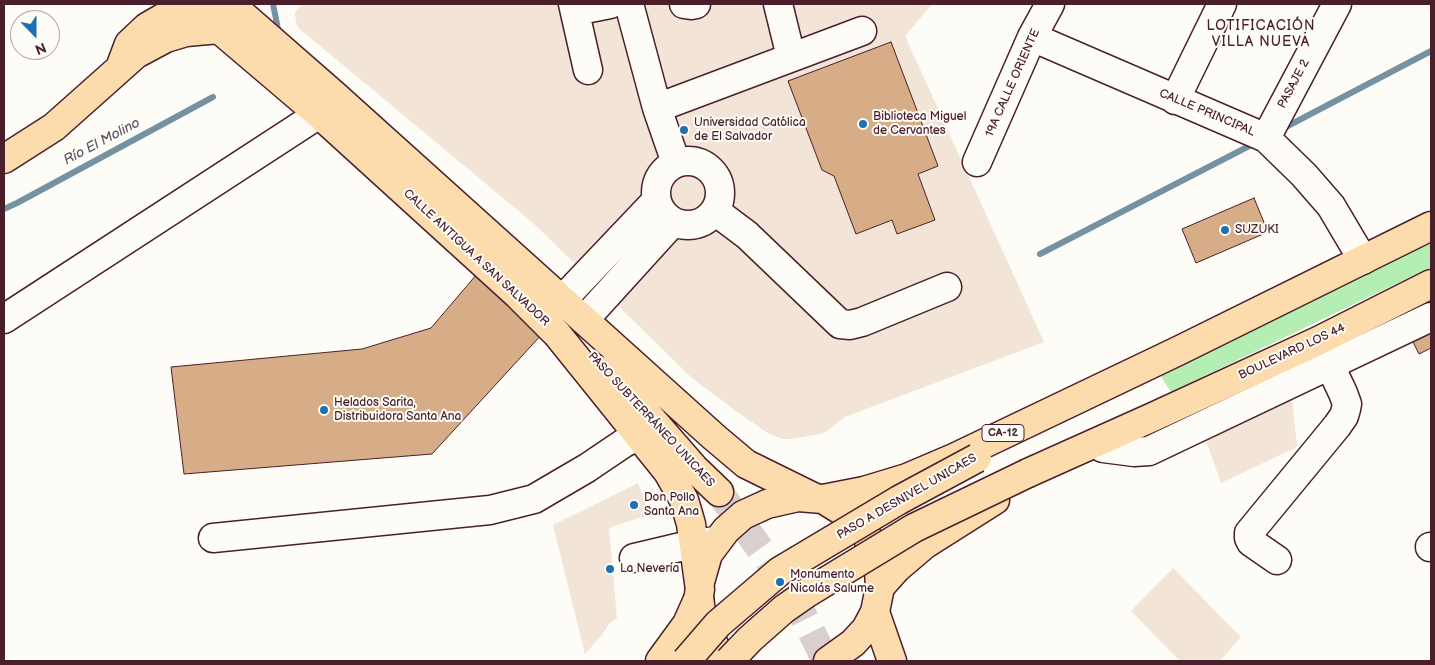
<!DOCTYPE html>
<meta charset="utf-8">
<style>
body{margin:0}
#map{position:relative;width:1435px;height:665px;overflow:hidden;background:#fdfcf7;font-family:"Balsamiq Sans",sans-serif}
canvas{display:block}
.frame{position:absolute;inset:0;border:5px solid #4a1f2b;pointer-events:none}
.north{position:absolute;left:10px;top:10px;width:50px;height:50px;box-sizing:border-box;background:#fdfcf7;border:1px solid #b5a4a5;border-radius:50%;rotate:158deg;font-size:14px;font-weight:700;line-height:20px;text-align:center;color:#4a1f2b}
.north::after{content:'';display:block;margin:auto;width:18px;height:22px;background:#1f6fb2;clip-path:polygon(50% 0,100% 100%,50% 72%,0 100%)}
</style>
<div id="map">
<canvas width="1435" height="665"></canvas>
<div class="frame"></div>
<div class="north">N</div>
</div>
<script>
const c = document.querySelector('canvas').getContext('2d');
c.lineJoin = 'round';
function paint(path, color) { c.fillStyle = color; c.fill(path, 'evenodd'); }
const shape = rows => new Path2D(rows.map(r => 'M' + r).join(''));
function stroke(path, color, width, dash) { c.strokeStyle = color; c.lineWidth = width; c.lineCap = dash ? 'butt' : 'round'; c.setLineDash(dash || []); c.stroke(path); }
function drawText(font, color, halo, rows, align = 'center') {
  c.font = font + ' "Balsamiq Sans",sans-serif'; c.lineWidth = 4; c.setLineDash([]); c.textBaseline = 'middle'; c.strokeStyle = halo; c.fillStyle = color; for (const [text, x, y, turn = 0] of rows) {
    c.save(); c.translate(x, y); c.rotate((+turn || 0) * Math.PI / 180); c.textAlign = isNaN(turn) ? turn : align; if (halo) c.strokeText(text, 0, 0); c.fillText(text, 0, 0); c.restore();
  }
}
paint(shape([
 [303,4,932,4,905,36,1044,342,845,417,824,433,792,439,782,439,766,432,736,411,692,378,533,223,301,30,297,26,295,15,295,12],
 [1292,397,1297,447,1221,483,1204,435],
 [638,483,650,514,609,528,617,618,610,623,601,636,585,654,553,525],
 [1173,568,1241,637,1220,661,1180,661,1131,611]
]), '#f2e4d6');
paint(shape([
 [1431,237,1431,267,1171,392,1160,375]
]), '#b5eeb2');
stroke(shape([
 [273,4,279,34],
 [1282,129,1431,51],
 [4,209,17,203,213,97],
 [1040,254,1255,143]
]), '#7592a2', 6);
const building = shape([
 [891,42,938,166,918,174,935,220,897,234,892,220,856,234,834,176,822,170,788,81,891,42],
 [1254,198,1268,232,1196,263,1182,229,1254,198],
 [477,274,543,333,432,454,184,474,171,367,362,349,431,328,477,274],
 [1431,331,1431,348,1419,354,1412,340,1431,331]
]);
paint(building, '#d7ad88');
stroke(building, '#4a1f2b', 1);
stroke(shape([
 [719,492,766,557,803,615,826,661]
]), '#d9d0ce', 28, [28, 14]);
const minor = shape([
 [573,4,588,70],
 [629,4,657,108,676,163],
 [684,4,691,5,696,4],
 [778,4,791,57],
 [575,11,610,4],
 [1032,37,1266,138,1304,175,1331,206,1363,260],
 [1175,100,1222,4],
 [657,108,862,31],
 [1266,138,1337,4],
 '656 193a32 32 0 1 1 64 0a32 32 0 1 1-64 0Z',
 [977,162,1032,37,1050,4],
 [715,211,747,235,840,324,850,325,862,322,947,287],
 [561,301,656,201],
 [4,319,319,114],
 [584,320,673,222],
 [1103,448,1134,452,1149,451,1431,317],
 [213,538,490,510,534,499,587,468,624,443,639,435],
 [1430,547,1431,547],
 [634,558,693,544,716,541],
 [1277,560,1251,542,1249,538,1249,533,1337,426,1344,416,1346,409,1347,404,1343,393,1322,349]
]);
const major = shape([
 [192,4,219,29,319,114,518,295,557,334,668,472,684,500,691,524,700,590],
 [120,68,129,44,147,27,166,16,196,8,230,4,333,94,714,437,746,464,813,497],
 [4,159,54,127,136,54,166,38,186,32,219,29],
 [606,371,633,398,694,468,719,492],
 [875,612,892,661],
 [729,661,719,653,711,640,701,612,699,597,700,582,708,554,726,530,743,515,767,504,798,497,823,499,847,514,866,534,874,552,879,571,880,587,875,612,866,629,853,643,828,661]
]);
const highway = shape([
 [1028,473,1153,417,1318,341,1431,284],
 [823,499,864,491,907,478,954,458,1178,351,1431,226],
 [880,587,897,568,924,545,995,500],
 [660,661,687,624,699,597]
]);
stroke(minor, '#4a1f2b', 31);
stroke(major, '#4a1f2b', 31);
stroke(highway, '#4a1f2b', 31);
stroke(minor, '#fdfcf7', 28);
stroke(major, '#fcdcac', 28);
stroke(highway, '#fcdcac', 28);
const highwayBridge = shape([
 [686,661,718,624,780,571,899,500,977,458],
 [729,661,750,639,784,609,807,593,914,528,1028,473]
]);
stroke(highwayBridge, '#4a1f2b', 31, []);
stroke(highwayBridge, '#fcdcac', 28);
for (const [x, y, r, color] of [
 [863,124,5,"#1f6fb2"],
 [684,130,5,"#1f6fb2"],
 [1225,230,5,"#1f6fb2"],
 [324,410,5,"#1f6fb2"],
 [634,505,5,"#1f6fb2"],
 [610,569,5,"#1f6fb2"],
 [780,582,5,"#1f6fb2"]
]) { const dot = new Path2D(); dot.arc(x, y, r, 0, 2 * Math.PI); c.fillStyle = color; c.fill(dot); stroke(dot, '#fdfcf7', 2); }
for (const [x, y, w] of [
 [1003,433,42]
]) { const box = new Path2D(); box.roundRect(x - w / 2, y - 8.5, w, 17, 4); c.fillStyle = '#fdfcf7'; c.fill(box); stroke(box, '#4a1f2b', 1); }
drawText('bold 11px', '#4a1f2b', null, [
 ["CA-12",1003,433]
]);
drawText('12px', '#4a1f2b', '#fdfcf7', [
 ["19A CALLE ORIENTE",1013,83,-66],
 ["PASAJE 2",1294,84,-62],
 ["CALLE PRINCIPAL",1207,113,23],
 ["CALLE ANTIGUA A SAN SALVADOR",476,258,43],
 ["BOULEVARD LOS 44",1292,352,-25],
 ["PASO SUBTERRÁNEO UNICAES",651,420,47],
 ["PASO A DESNIVEL UNICAES",907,497,-30]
]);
drawText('12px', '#4a1f2b', '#fdfcf7', [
 ["Biblioteca Miguel",873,117],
 ["de Cervantes",873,131],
 ["Universidad Católica",694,123],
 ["de El Salvador",694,137],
 ["SUZUKI",1235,230],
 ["Helados Sarita,",334,403],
 ["Distribuidora Santa Ana",334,417],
 ["Don Pollo",644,498],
 ["Santa Ana",644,512],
 ["La Nevería",620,569],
 ["Monumento",790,575],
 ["Nicolás Salume",790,589]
], 'left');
c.letterSpacing = '1px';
drawText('14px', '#4a1f2b', '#fdfcf7', [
 ["LOTIFICACIÓN",1261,26],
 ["VILLA NUEVA",1261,42]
]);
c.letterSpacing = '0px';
drawText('italic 14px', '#5f5866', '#fdfcf7', [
 ["Río El Molino",102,142,-28]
]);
</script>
